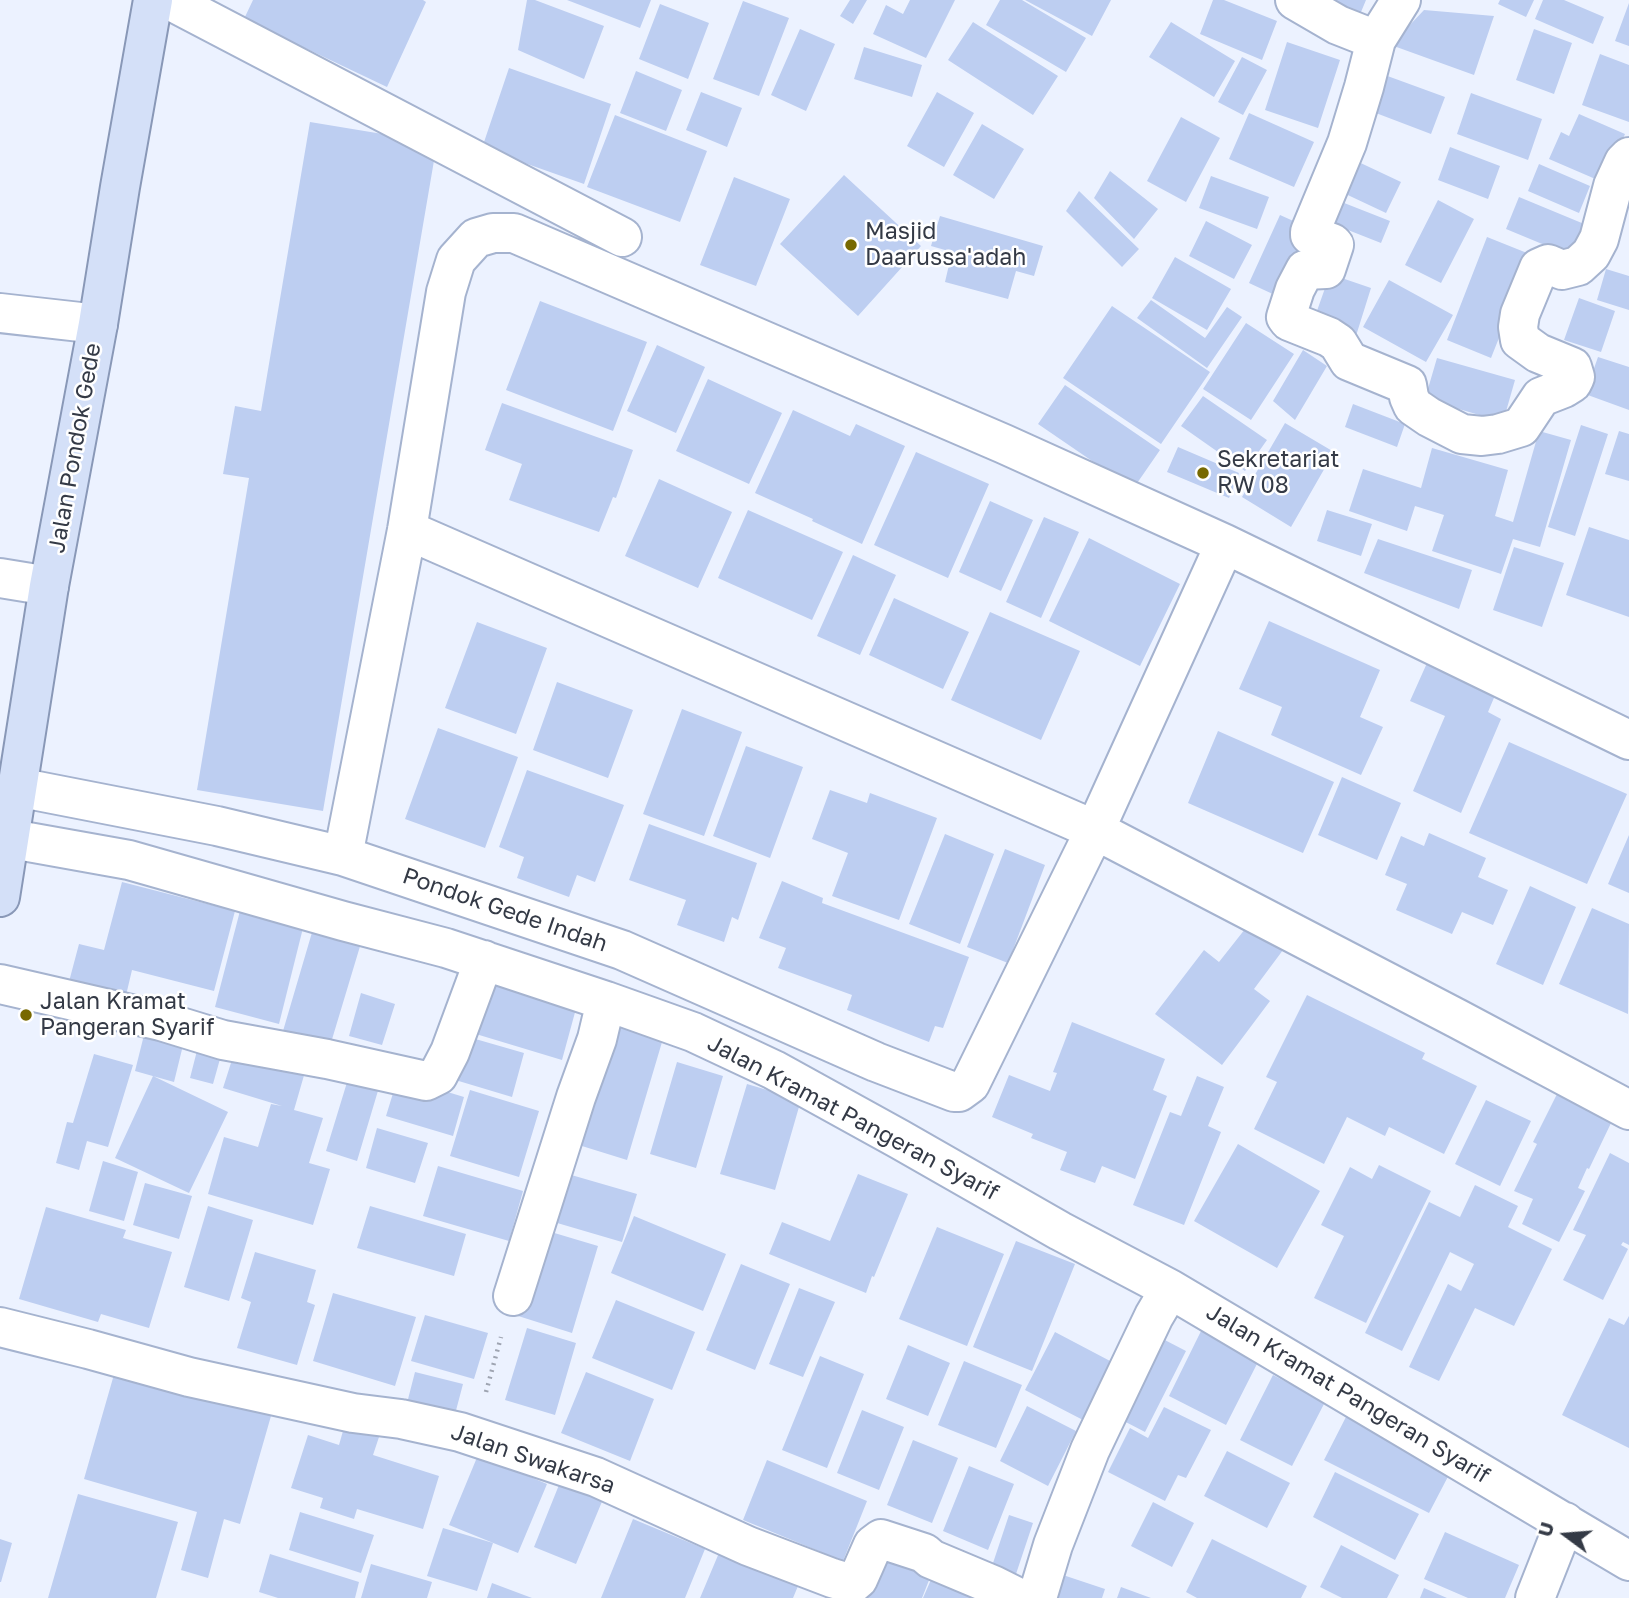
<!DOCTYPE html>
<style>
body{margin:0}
#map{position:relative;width:1629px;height:1598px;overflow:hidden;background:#ecf2ff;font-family:"Golos Text",sans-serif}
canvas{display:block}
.north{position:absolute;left:1531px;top:1500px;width:70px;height:70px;-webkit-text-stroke:5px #fff;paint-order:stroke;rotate:286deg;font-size:19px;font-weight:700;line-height:28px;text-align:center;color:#343a46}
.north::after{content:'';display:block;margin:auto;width:24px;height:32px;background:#343a46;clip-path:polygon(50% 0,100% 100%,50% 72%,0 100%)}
</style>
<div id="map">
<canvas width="1629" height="1598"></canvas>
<div class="north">U</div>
</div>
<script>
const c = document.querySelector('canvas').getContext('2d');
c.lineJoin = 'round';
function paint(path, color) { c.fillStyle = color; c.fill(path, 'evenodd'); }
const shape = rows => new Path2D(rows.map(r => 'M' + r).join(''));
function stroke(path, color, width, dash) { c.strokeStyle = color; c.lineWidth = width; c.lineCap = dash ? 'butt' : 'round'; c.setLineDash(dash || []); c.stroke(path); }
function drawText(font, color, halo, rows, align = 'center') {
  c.font = font + ' "Golos Text",sans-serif'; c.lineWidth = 5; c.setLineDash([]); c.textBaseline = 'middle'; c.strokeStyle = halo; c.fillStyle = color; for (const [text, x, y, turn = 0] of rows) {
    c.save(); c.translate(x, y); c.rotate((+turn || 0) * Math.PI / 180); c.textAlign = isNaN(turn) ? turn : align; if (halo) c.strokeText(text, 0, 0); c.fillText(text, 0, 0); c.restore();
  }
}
paint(shape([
 [253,0,423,0,426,2,387,87,244,19],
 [527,0,535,0,604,26,584,79,518,50],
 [567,0,651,0,640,28],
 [850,0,867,0,853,24,840,16],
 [910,0,955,0,926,58,873,34,886,5,903,14],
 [1000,0,1022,0,1086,38,1066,72,986,25],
 [1025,0,1111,0,1092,36],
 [1213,0,1224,0,1277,21,1262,60,1200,34],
 [1314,0,1366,0,1356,24],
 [1500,0,1534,0,1526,17,1498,4],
 [1543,0,1564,0,1604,17,1593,44,1535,19],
 [743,1,789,18,759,96,713,79],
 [1629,3,1629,46,1615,41],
 [660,4,709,23,688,79,639,59],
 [1424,10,1494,16,1474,75,1391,45],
 [973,22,1058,76,1033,115,948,60],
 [1171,22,1235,61,1214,97,1149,57],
 [800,29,835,44,806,111,771,95],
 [1534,29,1572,43,1554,94,1516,80],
 [1287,42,1340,60,1318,128,1265,110],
 [864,47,922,65,912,97,854,79],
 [1600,54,1629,65,1629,122,1582,105],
 [1242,57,1267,70,1243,115,1218,102],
 [509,68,611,104,584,184,482,148],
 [636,71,682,90,666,131,620,113],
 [1382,74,1445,97,1431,134,1368,110],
 [701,92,742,108,727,147,686,130],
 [937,92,974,113,944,167,907,146],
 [1471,93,1542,119,1528,160,1457,134],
 [1249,113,1314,142,1294,187,1229,159],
 [1579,114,1625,134,1616,155,1607,184,1549,159,1561,132,1569,136],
 [615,115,707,151,680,222,587,187],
 [1181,117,1220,138,1186,202,1147,181],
 [310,122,437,143,323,811,197,790,249,478,223,474,235,406,261,411],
 [982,124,1024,149,994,199,953,175],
 [1450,147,1500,166,1488,199,1438,180],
 [1350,158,1401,182,1386,213,1335,189],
 [1539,164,1590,186,1579,213,1528,191],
 [1110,171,1158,209,1134,239,1094,198],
 [844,175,921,246,858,316,780,244],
 [1211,176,1269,197,1257,229,1199,208],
 [734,177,790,199,756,286,700,265],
 [1079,191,1139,249,1122,267,1066,211],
 [1519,197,1589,226,1576,258,1506,229],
 [1334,199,1390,221,1381,243,1325,221],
 [1438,200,1474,219,1441,283,1405,265],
 [1280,215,1309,228,1277,296,1249,283],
 [940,216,1043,246,1034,276,1016,271,1008,299,945,282,952,252,931,246],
 [1206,221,1252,245,1234,279,1189,256],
 [1487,237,1532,255,1491,358,1447,340],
 [1175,257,1231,289,1207,330,1152,298],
 [1606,269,1629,276,1629,310,1597,300],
 [1330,274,1371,288,1355,339,1312,325],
 [1389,280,1453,315,1426,362,1363,327],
 [1579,298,1615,311,1601,352,1564,340],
 [1151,300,1205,338,1227,307,1242,317,1207,368,1137,318],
 [540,301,647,342,613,431,506,390],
 [1112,306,1210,372,1161,444,1063,378],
 [1246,323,1294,354,1251,420,1203,389],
 [657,345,705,367,676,433,627,411],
 [1303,350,1327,366,1295,420,1273,401],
 [1598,357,1629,367,1629,410,1585,394],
 [1437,358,1515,380,1503,422,1425,399],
 [708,379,782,413,749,484,676,451],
 [1065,385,1160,450,1133,489,1038,424],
 [1203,396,1267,440,1245,471,1181,426],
 [502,403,633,450,616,498,613,497,599,532,509,500,522,464,485,450],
 [1353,404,1405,424,1397,447,1345,427],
 [793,410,850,436,856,424,905,446,862,544,812,521,813,519,755,493],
 [1285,423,1334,452,1291,527,1242,497],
 [1581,425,1608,434,1575,536,1548,527],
 [1539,431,1571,440,1540,547,1513,539,1501,574,1432,551,1444,515,1415,506,1407,531,1349,511,1363,469,1421,488,1432,448,1508,470,1495,516,1513,522],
 [1619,431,1629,434,1629,481,1605,474],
 [1178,447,1239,473,1229,498,1167,472],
 [916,452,989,484,948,578,874,545],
 [659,479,732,512,698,588,625,556],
 [990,501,1033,520,1001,591,959,572],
 [748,510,843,552,812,620,718,578],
 [1327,510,1372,524,1361,556,1317,541],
 [1044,517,1079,532,1041,618,1006,602],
 [1589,527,1629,540,1629,617,1566,595],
 [1089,538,1180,584,1140,666,1049,621],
 [1378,539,1472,570,1459,609,1364,573],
 [1514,547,1564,563,1542,627,1493,610],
 [853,555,896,575,860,655,817,636],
 [894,598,969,632,943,689,869,655],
 [990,612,1080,651,1041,740,951,700],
 [1269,621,1380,670,1360,717,1383,727,1361,775,1271,735,1282,707,1239,689],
 [477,622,547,648,516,734,445,708],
 [1427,663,1496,693,1488,712,1501,719,1461,813,1413,791,1445,716,1410,701],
 [557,682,633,710,608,778,533,750],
 [682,709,742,732,704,836,643,814],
 [438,728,518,757,485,848,405,819],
 [1218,731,1334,782,1303,853,1188,803],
 [1509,742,1627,794,1587,884,1469,833],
 [746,746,803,767,770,858,713,836],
 [527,770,624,805,595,882,577,875,569,897,517,878,524,857,499,847],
 [1342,777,1401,803,1377,860,1318,835],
 [830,790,867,803,870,793,937,818,899,920,832,896,848,853,812,839],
 [649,824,757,863,738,920,732,917,724,942,677,925,686,900,629,880],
 [1429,833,1486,858,1478,877,1508,890,1493,925,1462,912,1452,934,1396,910,1407,884,1385,875,1401,836,1424,846],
 [945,834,994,854,960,944,909,924],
 [1629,835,1629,893,1608,884],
 [1005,849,1045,865,1008,963,967,947],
 [782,881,823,898,822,903,969,957,943,1028,935,1026,929,1042,847,1010,852,995,778,968,786,948,759,938],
 [122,882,235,911,214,991,132,970,123,1008,66,993,79,944,104,950],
 [1530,886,1576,907,1543,985,1496,964],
 [241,907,304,924,279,1024,215,1007],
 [1592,908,1629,924,1628,1014,1559,984],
 [1249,924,1283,950,1254,989,1270,1001,1222,1065,1155,1014,1204,950,1219,962],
 [313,929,361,943,330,1046,283,1031],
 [486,965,580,994,562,1060,466,1031],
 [361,993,395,1004,382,1045,349,1036],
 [1307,995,1425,1053,1422,1059,1477,1086,1444,1154,1389,1127,1385,1136,1347,1117,1324,1164,1254,1129,1277,1082,1266,1077],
 [607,1015,665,1032,627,1160,569,1142],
 [148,1019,187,1029,174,1082,135,1071],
 [1072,1022,1165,1059,1153,1090,1167,1096,1135,1179,1102,1166,1095,1183,1060,1170,1067,1152,1031,1138,1033,1134,992,1117,1009,1075,1050,1091,1057,1073,1053,1072],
 [201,1035,225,1041,213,1084,190,1078],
 [465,1036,524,1053,512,1097,452,1079],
 [237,1044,307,1065,294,1110,323,1118,309,1163,330,1169,313,1225,208,1194,224,1137,258,1147,271,1104,282,1106,223,1088],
 [94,1054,133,1065,108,1147,87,1141,79,1170,56,1163,67,1122,73,1123],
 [677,1062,723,1076,696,1168,650,1154],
 [352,1066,383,1074,357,1161,326,1151],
 [153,1076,228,1112,189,1193,115,1158],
 [1197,1076,1224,1087,1208,1126,1221,1132,1184,1225,1133,1205,1170,1112,1181,1116],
 [398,1077,464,1097,453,1136,386,1116],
 [747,1084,801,1100,775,1190,720,1174],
 [470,1090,539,1111,519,1177,450,1156],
 [1557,1094,1612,1121,1589,1169,1587,1168,1578,1188,1585,1191,1559,1242,1522,1224,1533,1199,1514,1191,1537,1144,1533,1142],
 [1486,1100,1531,1121,1500,1186,1455,1164],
 [377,1128,428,1143,415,1183,366,1168],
 [1238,1144,1320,1191,1277,1268,1194,1221],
 [1610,1153,1629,1163,1629,1245,1623,1242,1621,1245,1628,1249,1603,1300,1563,1280,1586,1235,1573,1230],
 [103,1161,138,1172,124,1221,89,1211],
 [1379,1165,1431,1191,1366,1323,1314,1298,1344,1236,1321,1225,1350,1167,1372,1179],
 [438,1166,523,1191,509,1241,423,1216],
 [561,1172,637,1194,622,1242,547,1220],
 [858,1174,908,1194,874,1277,872,1276,866,1293,769,1254,782,1222,830,1241],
 [145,1183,192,1196,179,1239,133,1225],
 [1475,1185,1518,1206,1508,1227,1552,1249,1514,1326,1475,1308,1439,1381,1409,1367,1448,1284,1461,1291,1474,1264,1450,1252,1402,1351,1365,1333,1429,1202,1460,1217],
 [208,1206,253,1220,229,1301,184,1287],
 [370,1206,466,1234,454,1276,357,1248],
 [46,1207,126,1230,123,1238,172,1252,149,1328,101,1314,98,1322,19,1299],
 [634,1216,726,1254,703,1311,611,1273],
 [937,1227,1004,1254,967,1346,899,1319],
 [541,1229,598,1246,572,1333,515,1315],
 [1016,1241,1075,1264,1032,1371,973,1347],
 [255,1252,316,1270,307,1302,315,1305,297,1365,237,1348,251,1302,241,1298],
 [741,1264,790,1284,755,1370,706,1350],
 [799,1288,835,1302,803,1377,769,1364],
 [333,1293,416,1317,395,1386,313,1361],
 [616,1300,695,1332,672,1390,592,1358],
 [425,1315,488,1333,474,1379,411,1361],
 [1629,1316,1629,1448,1562,1415,1609,1318,1624,1325],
 [1203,1327,1261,1356,1226,1425,1169,1396],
 [527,1328,576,1343,555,1415,505,1400],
 [1055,1332,1112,1362,1083,1420,1025,1390],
 [1159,1337,1186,1351,1145,1432,1118,1418],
 [908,1345,950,1363,928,1416,886,1399],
 [820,1356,864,1374,827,1468,782,1450],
 [964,1361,1022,1385,996,1448,938,1425],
 [117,1364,273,1409,240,1524,224,1519,208,1578,181,1570,197,1512,84,1479],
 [415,1372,463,1384,454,1418,406,1407],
 [586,1372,654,1399,630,1461,561,1433],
 [1273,1375,1325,1402,1292,1466,1240,1440],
 [1027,1406,1076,1431,1048,1486,1000,1461],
 [1164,1407,1211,1430,1186,1478,1178,1475,1165,1501,1108,1472,1130,1428,1148,1438],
 [862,1410,904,1427,879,1490,837,1473],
 [1348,1413,1453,1467,1429,1513,1324,1460],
 [347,1417,382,1428,373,1455,439,1476,423,1529,357,1509,354,1519,320,1508,323,1498,291,1488,308,1435,339,1445],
 [913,1440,958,1458,932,1523,887,1505],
 [1227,1451,1290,1483,1267,1528,1204,1496],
 [478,1455,547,1484,518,1553,449,1525],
 [767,1460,867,1501,843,1561,743,1520],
 [969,1466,1014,1484,988,1550,943,1531],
 [1335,1472,1419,1514,1395,1560,1313,1517],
 [563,1475,606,1492,576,1564,534,1547],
 [78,1494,178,1522,156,1598,48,1598],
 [1153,1502,1194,1523,1172,1567,1131,1546],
 [300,1512,374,1535,361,1573,289,1550],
 [1009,1515,1033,1523,1016,1574,992,1566],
 [633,1519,705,1549,685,1598,601,1598],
 [443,1528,493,1543,477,1591,427,1576],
 [1445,1532,1519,1565,1505,1598,1468,1598,1424,1579],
 [0,1539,12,1543,1,1582,0,1582],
 [1212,1539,1307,1586,1301,1598,1197,1598,1186,1592],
 [724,1541,803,1574,793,1598,700,1598],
 [875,1545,933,1570,922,1598,853,1598],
 [1341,1545,1399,1575,1387,1598,1342,1598,1320,1587],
 [270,1554,359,1582,355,1598,278,1598,259,1592],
 [371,1564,432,1582,427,1598,361,1598],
 [1051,1571,1105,1589,1102,1598,1042,1598],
 [933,1575,976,1592,973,1598,923,1598],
 [492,1583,532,1598,487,1598],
 [1121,1587,1151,1598,1117,1598],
 [1424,1588,1447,1598,1420,1598]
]), '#bdcef1');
const minor = shape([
 [169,0,622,237],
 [1295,0,1338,25,1376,40],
 [1401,0,1376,40,1364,87,1347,143,1310,232,1310,235,1332,243,1334,245,1326,269,1305,270,1295,289,1286,317,1289,321,1329,337,1338,343,1349,361,1407,385,1409,397,1413,406,1429,417,1462,434,1482,436,1498,434,1521,427,1541,397,1564,388,1572,383,1575,377,1572,367,1538,353,1520,340,1518,327,1520,314,1539,268,1548,264,1562,270,1578,266,1591,254,1599,239,1613,186,1624,162,1629,157],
 [0,313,98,324],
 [407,530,1095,830,1458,1019,1629,1110],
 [0,578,49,586],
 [17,787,217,826,343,856,622,950,876,1062,954,1092,959,1092,970,1084,1095,830,1225,544],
 [0,837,129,860,343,921,446,948,606,1001,693,1032,774,1070,899,1139,1060,1231,1170,1289,1629,1561],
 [343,856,407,530,446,292,456,260,476,238,493,233,514,233,1004,444,1225,544,1629,740],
 [0,984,161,1021,223,1040,327,1059,426,1081,438,1075,450,1052,484,960],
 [513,1296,576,1097,597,1039,606,1001],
 [0,1327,88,1349,189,1377,353,1413,401,1419,460,1432,596,1477,748,1546,832,1578,852,1584,858,1579,873,1545,881,1539,924,1553,931,1559,993,1585,1019,1598],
 [1037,1598,1053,1545,1090,1450,1154,1316,1170,1289],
 [1535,1598,1565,1522]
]);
const major = shape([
 [0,897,49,586,98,324,120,187,153,0]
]);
stroke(minor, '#a5b3cf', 42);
stroke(major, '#8998b7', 42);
stroke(shape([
 [486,1392,501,1337]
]), '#9ea4b1', 4.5, [2, 5]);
stroke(minor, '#fff', 38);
stroke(major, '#d4e0f8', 38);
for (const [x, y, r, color] of [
 [851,245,7,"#776900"],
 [1203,473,7,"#776900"],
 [26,1015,7,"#776900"]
]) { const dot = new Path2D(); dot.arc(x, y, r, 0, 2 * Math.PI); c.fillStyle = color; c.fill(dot); stroke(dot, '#fff', 2.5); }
drawText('23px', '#343a46', '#fff', [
 ["Masjid",865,232],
 ["Daarussa'adah",865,258],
 ["Sekretariat",1217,460],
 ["RW 08",1217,486],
 ["Jalan Kramat",40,1002],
 ["Pangeran Syarif",40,1028]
], 'left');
drawText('23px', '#343a46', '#fff', [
 ["Jalan Pondok Gede",75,448,-80],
 ["Pondok Gede Indah",505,910,19],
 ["Jalan Kramat Pangeran Syarif",853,1118,28],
 ["Jalan Kramat Pangeran Syarif",1348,1394,31],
 ["Jalan Swakarsa",533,1459,19]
]);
</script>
